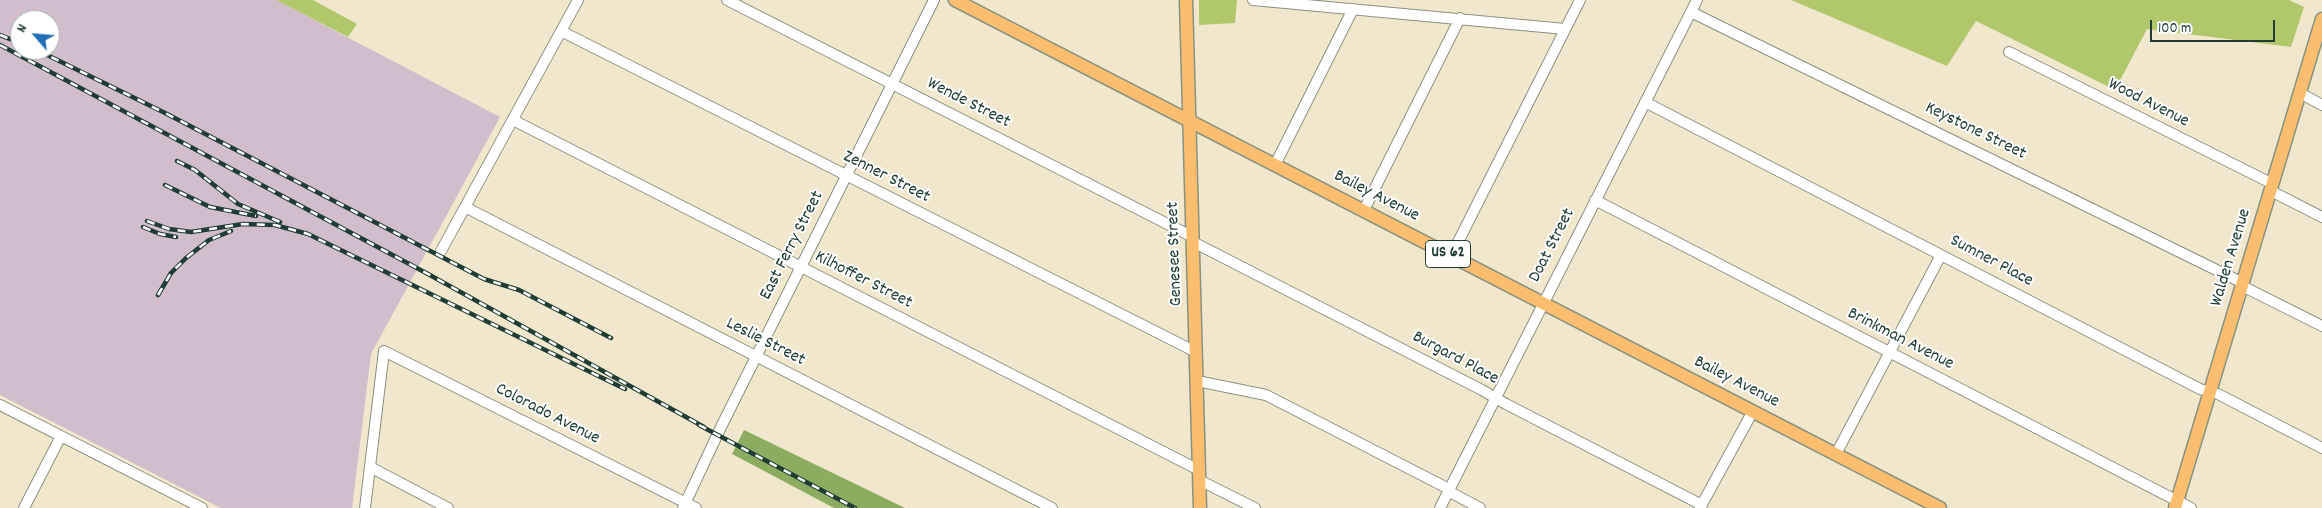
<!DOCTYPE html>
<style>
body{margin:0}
#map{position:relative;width:2322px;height:508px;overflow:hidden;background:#f1e7cd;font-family:Dekko,sans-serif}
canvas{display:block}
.north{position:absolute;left:10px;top:10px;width:50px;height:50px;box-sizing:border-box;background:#fff;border:1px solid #a5b1ae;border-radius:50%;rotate:297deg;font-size:14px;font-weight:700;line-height:20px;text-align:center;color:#1f3d34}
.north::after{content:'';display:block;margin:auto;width:18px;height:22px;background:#1f6fb2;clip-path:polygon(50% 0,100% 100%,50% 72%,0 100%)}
.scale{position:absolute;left:2150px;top:20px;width:125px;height:22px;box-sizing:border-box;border:2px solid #1f3d34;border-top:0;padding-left:6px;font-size:15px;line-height:18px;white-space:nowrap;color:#1f3d34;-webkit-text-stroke:4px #fff;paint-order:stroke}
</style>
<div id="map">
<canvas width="2322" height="508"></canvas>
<div class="north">N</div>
<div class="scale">100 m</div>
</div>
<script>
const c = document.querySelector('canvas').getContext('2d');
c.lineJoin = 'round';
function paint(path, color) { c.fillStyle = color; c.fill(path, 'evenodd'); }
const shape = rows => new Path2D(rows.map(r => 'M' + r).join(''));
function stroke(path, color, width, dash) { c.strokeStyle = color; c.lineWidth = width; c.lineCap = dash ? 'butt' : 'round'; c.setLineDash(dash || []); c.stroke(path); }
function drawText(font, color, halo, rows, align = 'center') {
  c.font = font + ' Dekko,sans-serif'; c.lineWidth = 4; c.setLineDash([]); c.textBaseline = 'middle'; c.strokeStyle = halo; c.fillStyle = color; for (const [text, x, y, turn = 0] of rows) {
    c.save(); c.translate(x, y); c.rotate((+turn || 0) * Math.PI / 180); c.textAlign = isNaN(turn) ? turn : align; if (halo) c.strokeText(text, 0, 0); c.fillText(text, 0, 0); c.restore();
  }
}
paint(shape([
 [0,0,276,0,500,117,371,354,352,508,221,508,0,395],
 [20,20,50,20,50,50,20,50]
]), '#d1bdcb');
paint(shape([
 [276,0,313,0,357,24,348,37],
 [1199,0,1237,0,1235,23,1199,25],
 [1791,0,2289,0,2304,7,2291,47,2147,29,2115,90,1976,21,1947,66]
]), '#b0c76c');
paint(shape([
 [744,430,905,508,834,508,732,454]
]), '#8cac60');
const minor = shape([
 [727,0,1193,237],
 [1253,0,1565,29],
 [1691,12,2243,283],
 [561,31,1196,352],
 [2009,52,2273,184],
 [2300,93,2322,105],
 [1645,102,2200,389,2218,394,2322,448],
 [513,120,1199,470],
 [1275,165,1353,9],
 [2271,191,2322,217],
 [1595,200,2191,508],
 [465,207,1052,508],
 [1364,210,1460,18],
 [1193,242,1482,390,1506,404,1702,505],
 [441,251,578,0],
 [1451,256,1580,0],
 [2242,286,2322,326],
 [1197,381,1266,395,1449,489],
 [0,405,202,508],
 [1836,454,1941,255],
 [370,467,448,508],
 [1199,480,1255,508],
 [1448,491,1480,508],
 [24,508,61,436],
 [365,508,384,351,696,508],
 [683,508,721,427,934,0],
 [1440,508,1697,0],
 [1700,508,1753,411]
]);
const major = shape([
 [955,0,1940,508],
 [1186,0,1200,508],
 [2175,508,2322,19]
]);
stroke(minor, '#889280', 12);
stroke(major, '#889280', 15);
stroke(minor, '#fff', 10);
stroke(major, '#fbbe6e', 12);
const rail = shape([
 [0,35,20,43],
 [0,45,428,274,704,427],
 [37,50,167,114,484,279,519,290,611,338],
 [177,161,195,170,238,204,280,222],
 [165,185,210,207,256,216],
 [147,221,169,229,191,232,243,224,275,225,308,234,625,389],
 [143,227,160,234,176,237],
 [158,295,171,273,186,258,209,240,231,231],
 [699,425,855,508]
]);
stroke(rail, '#1f3d34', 4.5);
stroke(rail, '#fff', 2.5, [8]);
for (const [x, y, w] of [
 [1448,254,45]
]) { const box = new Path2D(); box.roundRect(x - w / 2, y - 13.5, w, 27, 4); c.fillStyle = '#fff'; c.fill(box); stroke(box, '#1f3d34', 1); }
drawText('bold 16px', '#1f3d34', null, [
 ["US 62",1448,254]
]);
drawText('18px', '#1f3d34', '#fff', [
 ["Wende Street",968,104,27],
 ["Wood Avenue",2148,104,27],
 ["Keystone Street",1975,132,26],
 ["Zenner Street",886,178,27],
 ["Bailey Avenue",1376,197,27],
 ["East Ferry Street",793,246,-63],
 ["Doat Street",1553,246,-63],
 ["Genesee Street",1176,254,-92],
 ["Walden Avenue",2232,258,-73],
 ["Sumner Place",1991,262,28],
 ["Kilhoffer Street",863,281,27],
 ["Brinkman Avenue",1900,340,27],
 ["Leslie Street",765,343,27],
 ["Burgard Place",1455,359,28],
 ["Bailey Avenue",1736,383,27],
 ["Colorado Avenue",547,415,27]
]);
</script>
